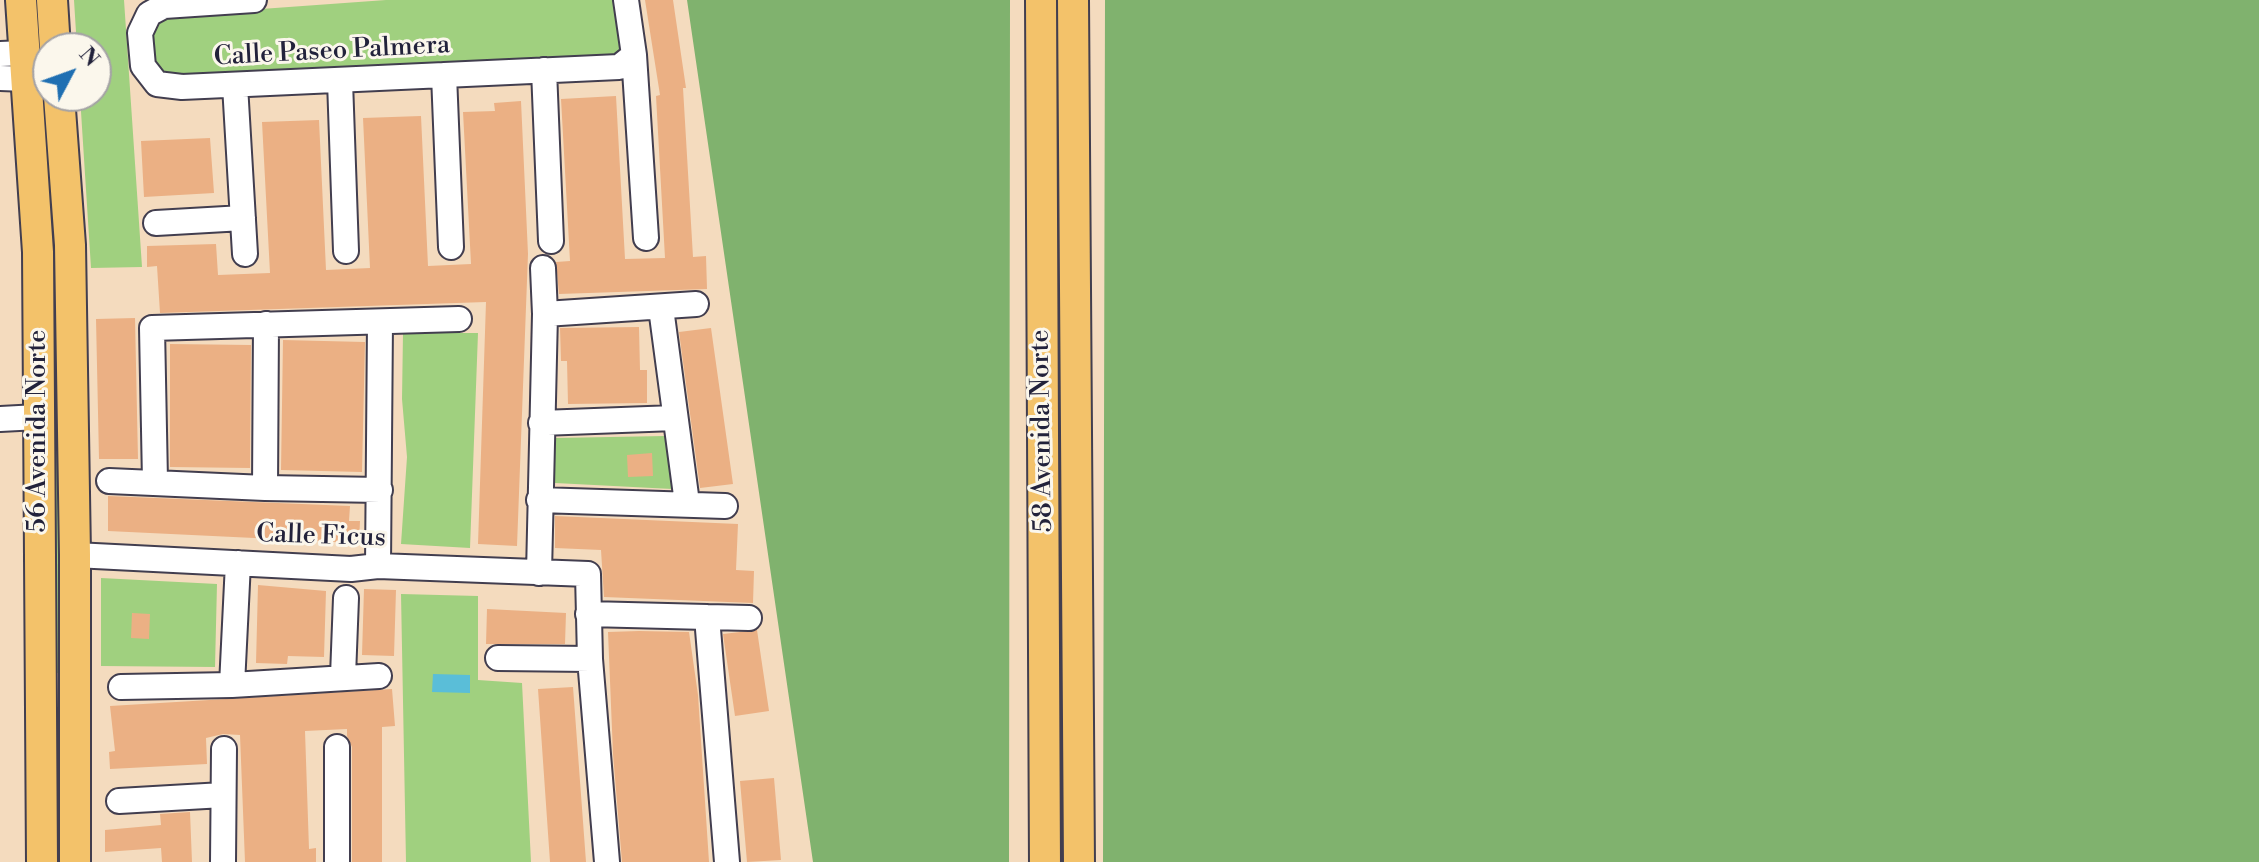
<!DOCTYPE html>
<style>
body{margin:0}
#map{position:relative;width:2259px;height:862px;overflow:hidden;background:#f4dbbe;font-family:"Libre Bodoni",serif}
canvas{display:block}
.north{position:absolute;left:32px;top:32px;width:80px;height:80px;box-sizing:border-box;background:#fbf7ec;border:2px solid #a4a2a5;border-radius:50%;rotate:49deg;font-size:22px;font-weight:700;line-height:32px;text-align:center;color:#22223b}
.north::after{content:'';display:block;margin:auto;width:28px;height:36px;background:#1f6fb2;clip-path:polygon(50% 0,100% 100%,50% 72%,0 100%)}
</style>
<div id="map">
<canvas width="2259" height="862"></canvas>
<div class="north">N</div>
</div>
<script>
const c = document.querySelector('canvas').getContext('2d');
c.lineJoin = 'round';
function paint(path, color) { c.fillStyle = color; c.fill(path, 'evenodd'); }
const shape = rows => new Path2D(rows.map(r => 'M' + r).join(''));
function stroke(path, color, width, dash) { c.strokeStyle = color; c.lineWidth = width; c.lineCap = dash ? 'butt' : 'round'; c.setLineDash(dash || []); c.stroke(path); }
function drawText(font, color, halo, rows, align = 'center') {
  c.font = font + ' "Libre Bodoni",serif'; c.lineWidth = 6; c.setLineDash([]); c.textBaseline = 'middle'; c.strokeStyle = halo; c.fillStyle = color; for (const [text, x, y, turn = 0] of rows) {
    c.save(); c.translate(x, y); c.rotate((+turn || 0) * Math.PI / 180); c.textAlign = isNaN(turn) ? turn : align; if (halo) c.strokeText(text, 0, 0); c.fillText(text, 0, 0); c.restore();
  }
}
paint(shape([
 [74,0,124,0,142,267,91,268,80,96,96,96,96,48,77,48],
 [386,0,615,0,623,45,617,57,168,75,156,68,151,47,152,29,164,16],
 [39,76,48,80,60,235,59,408,52,408],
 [403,333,478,333,470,548,401,544,407,457,402,399],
 [52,432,59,432,62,436,60,673,54,673],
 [665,436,672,489,555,483,555,438],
 [101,578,217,584,215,667,101,666],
 [401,594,478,596,478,680,522,683,531,862,406,862]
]), '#a0d07f');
paint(shape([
 [687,0,1010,0,1009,862,813,862],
 [1105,0,2259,0,2259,862,1103,862]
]), '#80b26e');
paint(shape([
 [433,674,470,675,470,693,432,692]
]), '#5abed8');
paint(shape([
 [645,0,673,0,686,88,683,88,693,257,706,256,707,289,559,294,556,262,570,261,561,99,616,96,625,259,665,258,656,96,660,95],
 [521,101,528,254,517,546,478,544,486,302,160,313,157,266,147,267,147,246,216,244,218,275,270,273,262,122,319,120,326,270,370,268,363,118,421,116,428,266,471,264,463,112,495,111,494,103],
 [210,138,214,193,144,197,141,141],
 [135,318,138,459,99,459,96,319],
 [639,327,640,370,647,370,647,403,568,404,567,361,561,361,560,328],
 [711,328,733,484,700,488,679,332],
 [283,340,365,342,362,472,281,470],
 [170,344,251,345,250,468,170,467],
 [652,453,653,476,628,477,627,455],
 [108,496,350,506,349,521,360,521,359,543,108,531],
 [555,516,738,524,736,570,754,571,753,603,604,597,601,550,555,548],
 [258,585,326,591,324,657,288,656,287,664,256,663],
 [364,589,396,590,394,656,362,655],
 [487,609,566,613,565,644,486,644],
 [132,613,150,614,149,639,131,638],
 [757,630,769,711,735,716,723,634],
 [639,631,689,632,698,695,709,862,622,862,613,754,608,632],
 [573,687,586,862,550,862,538,689],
 [392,689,395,726,382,727,382,862,352,862,352,747,347,736,347,729,305,731,309,849,316,848,316,862,245,862,240,735,223,734,206,738,207,764,110,769,109,752,115,751,110,706],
 [774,778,781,860,747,862,740,781],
 [190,812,192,862,162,862,161,848,105,852,105,830,161,825,160,814]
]), '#ebb084');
const minor = shape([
 [254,0,164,6,149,14,140,33,143,66,157,84,182,87,619,67,634,55,626,0],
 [0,54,24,53],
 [634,55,646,238],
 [544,70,551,241],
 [444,75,451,247],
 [0,78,26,79],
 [340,81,346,251],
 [235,85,245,254],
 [156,223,243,218],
 [661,308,687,503],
 [545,314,696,304],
 [0,419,38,417],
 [541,423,675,418],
 [109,481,265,488,380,490],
 [155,481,152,328,459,319],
 [265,488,266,324],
 [539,500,725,506],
 [75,555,351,569,378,566,588,574,590,659,607,862],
 [378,566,380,322],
 [539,573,545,314,543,268],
 [588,614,707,617,727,862],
 [707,617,749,618],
 [498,658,590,659],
 [343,676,346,598],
 [232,685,238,563],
 [121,687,232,685,379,676],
 [337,747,337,862],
 [119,801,223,795],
 [223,862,224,749]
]);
const major = shape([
 [21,0,38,252,42,862],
 [52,0,55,48],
 [1041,0,1045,862],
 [1073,0,1079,862],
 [59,96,70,245,75,555,75,862]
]);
stroke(minor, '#423e4f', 28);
stroke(major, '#423e4f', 34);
stroke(minor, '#fff', 24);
stroke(major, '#f3c26a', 30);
drawText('26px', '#22223b', '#fbf7ec', [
 ["Calle Paseo Palmera",332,52,-3],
 ["56 Avenida Norte",39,431,-90],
 ["58 Avenida Norte",1043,431,-91],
 ["Calle Ficus",321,537,2]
]);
</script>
